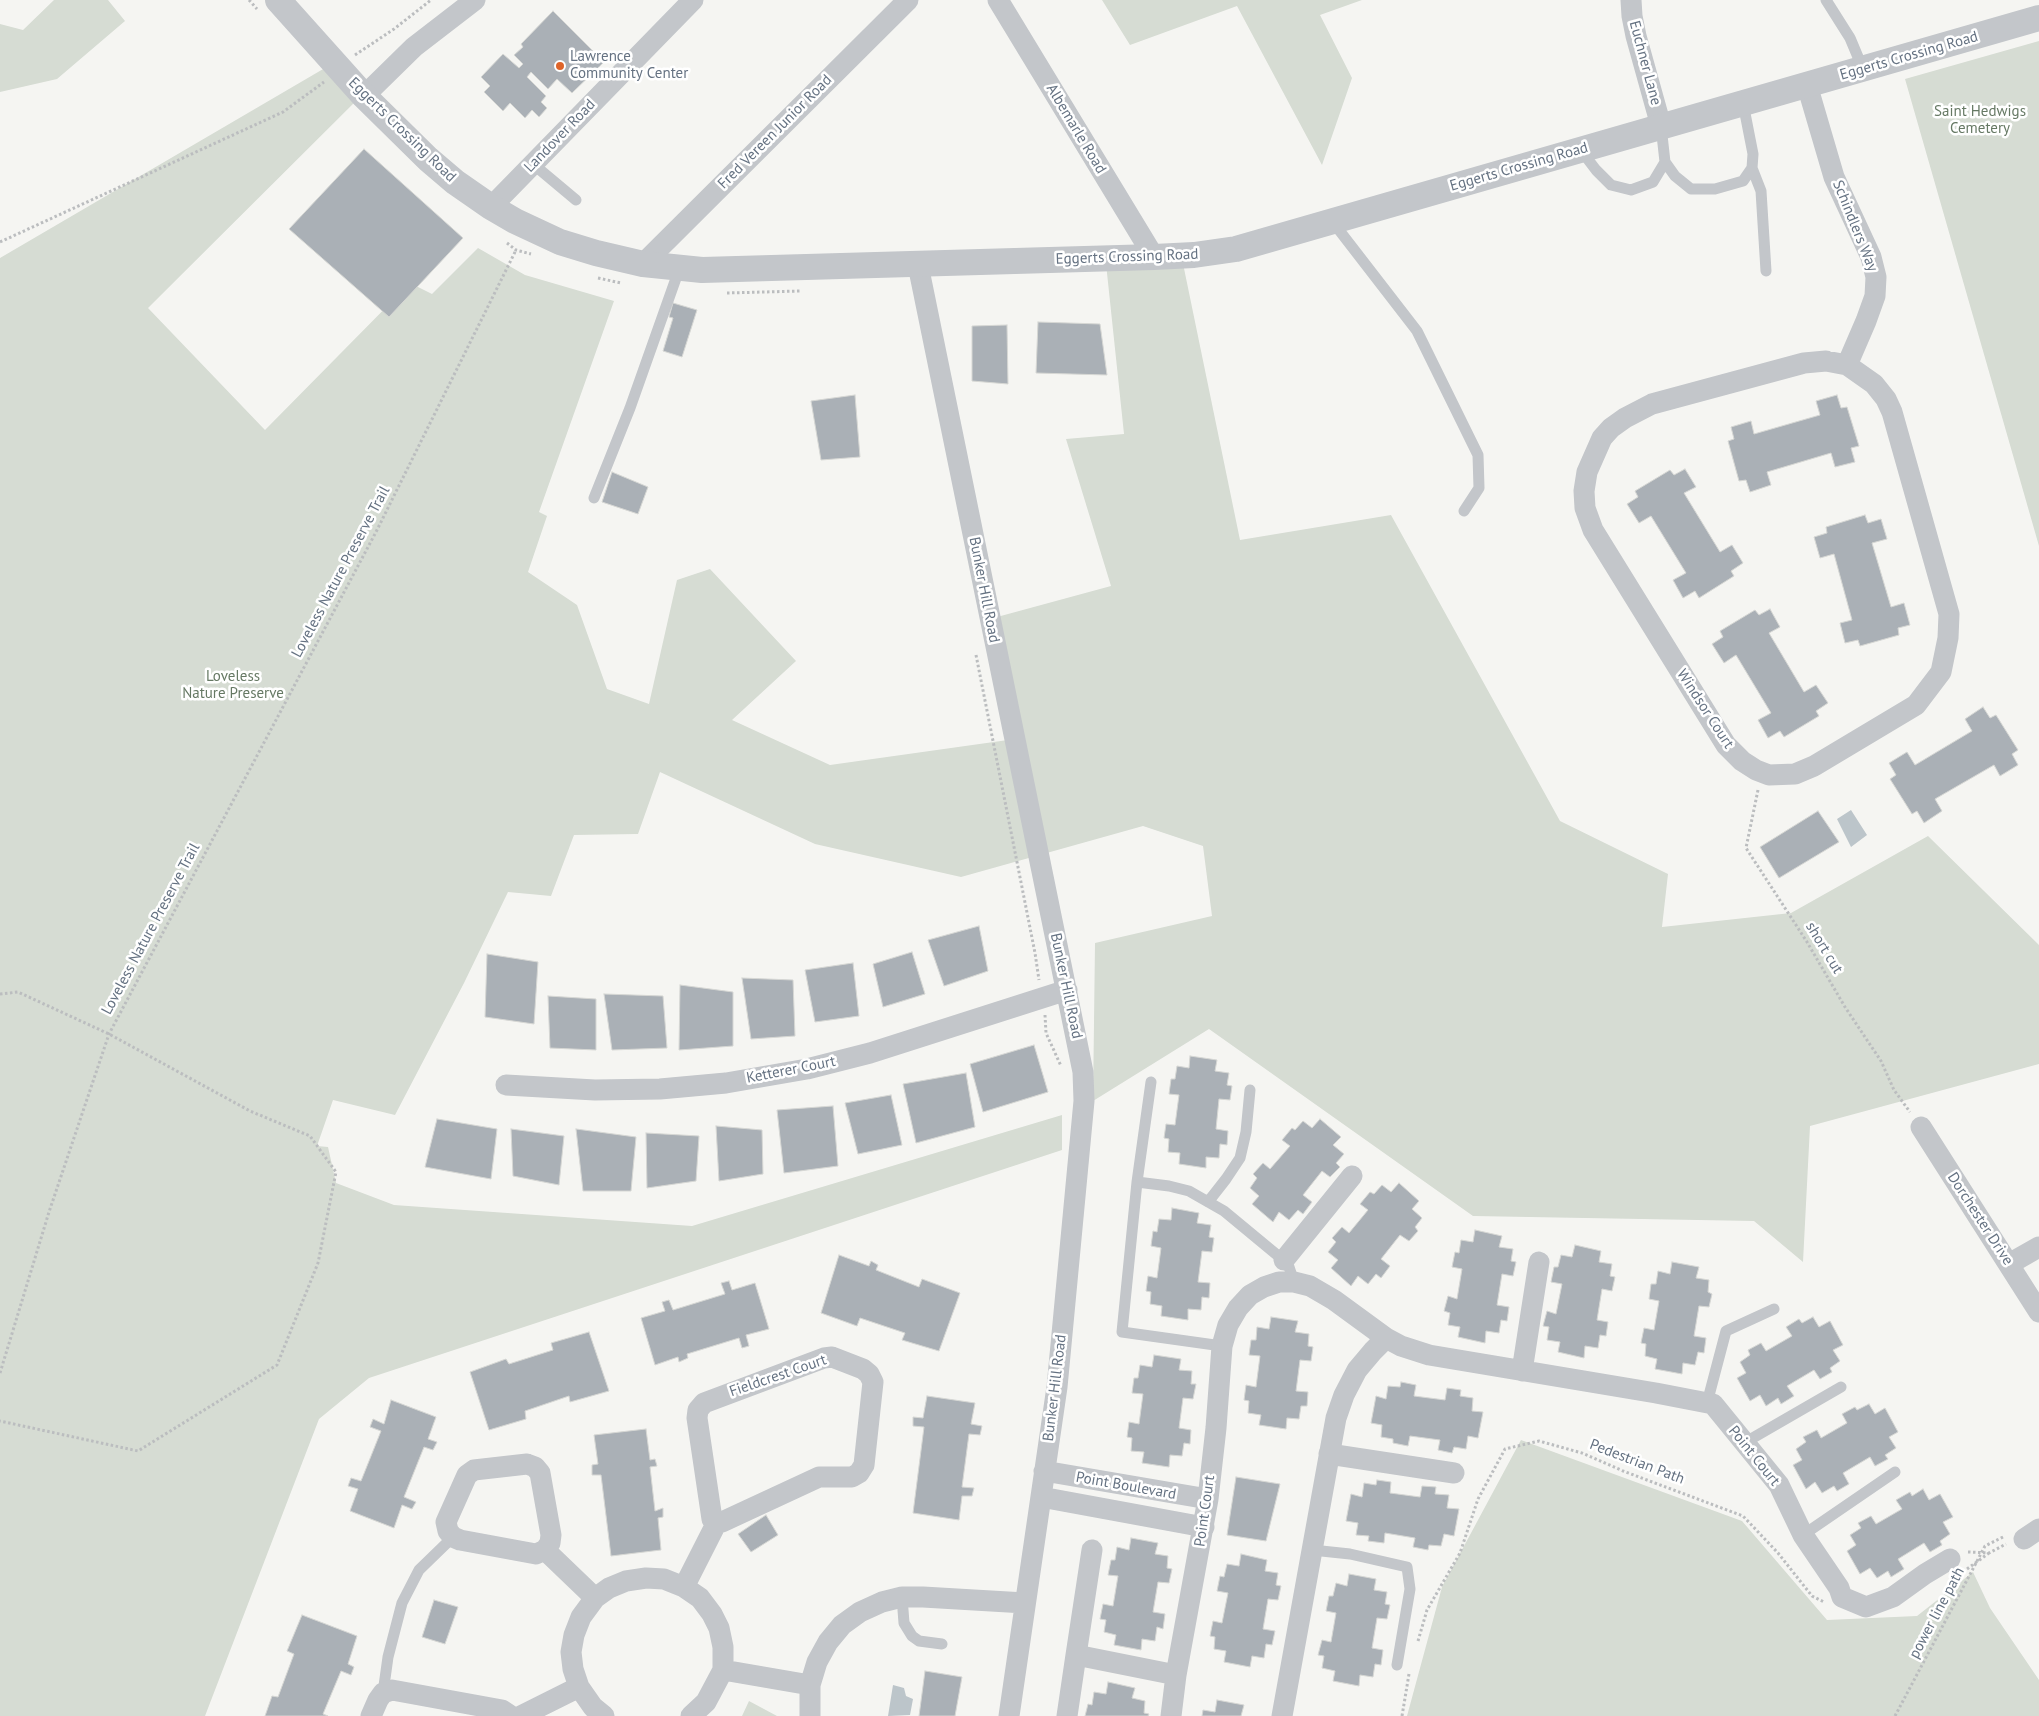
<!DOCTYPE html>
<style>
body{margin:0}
canvas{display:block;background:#f5f5f2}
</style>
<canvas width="2039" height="1716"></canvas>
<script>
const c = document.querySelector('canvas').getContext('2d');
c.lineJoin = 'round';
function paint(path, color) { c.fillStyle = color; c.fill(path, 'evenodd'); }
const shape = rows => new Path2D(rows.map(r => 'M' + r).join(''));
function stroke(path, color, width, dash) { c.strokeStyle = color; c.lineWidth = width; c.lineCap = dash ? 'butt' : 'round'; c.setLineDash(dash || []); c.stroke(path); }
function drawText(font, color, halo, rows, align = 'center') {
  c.font = font + ' "PT Sans",sans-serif'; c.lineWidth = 5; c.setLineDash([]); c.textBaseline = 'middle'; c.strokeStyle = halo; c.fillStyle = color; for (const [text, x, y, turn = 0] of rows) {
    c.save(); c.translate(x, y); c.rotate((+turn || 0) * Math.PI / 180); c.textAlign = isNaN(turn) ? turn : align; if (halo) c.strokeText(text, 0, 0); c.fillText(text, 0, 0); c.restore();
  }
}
paint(shape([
 [54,0,108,0,125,21,57,79,0,92,0,24,23,30],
 [1102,0,1362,0,1320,15,1352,78,1322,165,1237,6,1130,45],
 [2039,41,2039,546,1905,79],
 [342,58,368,89,148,308,265,430,410,283,432,294,478,248,525,275,614,301,539,512,547,516,528,572,577,605,607,689,649,704,677,580,710,569,796,661,732,720,830,765,1015,739,986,620,1111,586,1066,439,1124,434,1105,254,1180,249,1240,540,1391,515,1560,821,1668,874,1662,927,1791,913,1928,836,2039,945,2039,1064,1810,1126,1803,1262,1754,1221,1473,1216,1209,1029,1093,1101,1095,943,1212,916,1203,846,1143,826,961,877,815,844,660,772,638,834,574,835,551,896,508,892,464,983,395,1115,333,1100,317,1146,328,1147,336,1183,394,1205,692,1226,1062,1115,1062,1150,369,1378,319,1419,205,1716,0,1716,0,258],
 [1521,1440,1742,1521,1827,1620,1917,1616,1973,1572,1990,1608,2039,1680,2039,1716,1407,1716,1442,1587],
 [749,1701,777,1716,742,1716]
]), '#d6dcd3');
paint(shape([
 [1851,810,1867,835,1851,847,1837,819],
 [893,1685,904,1688,906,1696,913,1699,910,1715,888,1716]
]), '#bcc5ca');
const building = shape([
 [553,11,604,62,572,93,557,79,548,89,531,72,527,77,546,96,541,102,547,108,539,117,532,110,525,118,510,103,503,111,484,92,490,86,481,77,503,54,519,68,523,64,514,55,523,47,521,44,553,11],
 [364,149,463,238,389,317,289,229,364,149],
 [673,303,697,310,682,357,663,351,673,318,669,317,673,303],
 [1038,322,1100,324,1107,375,1036,373,1038,322],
 [1007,325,1008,384,972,381,972,326,1007,325],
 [855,395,860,457,821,460,811,401,855,395],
 [1837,395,1841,408,1847,407,1859,446,1851,448,1855,462,1835,467,1831,453,1767,472,1771,485,1750,492,1746,480,1739,481,1728,441,1734,439,1731,427,1751,421,1754,434,1820,415,1816,401,1837,395],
 [1685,469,1696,487,1684,493,1720,552,1732,545,1743,563,1731,571,1734,576,1699,598,1695,591,1683,598,1673,580,1686,573,1651,516,1639,523,1627,504,1638,497,1635,491,1670,470,1674,475,1685,469],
 [612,472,648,487,638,514,602,502,612,472],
 [1865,515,1868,523,1881,519,1887,539,1872,543,1891,607,1904,603,1910,625,1898,628,1899,635,1860,646,1858,640,1845,643,1840,623,1852,620,1834,554,1820,558,1814,537,1827,533,1826,527,1865,515],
 [1770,609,1780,627,1769,633,1804,692,1816,685,1828,703,1816,711,1819,716,1784,737,1780,731,1768,738,1758,720,1771,713,1736,655,1724,663,1712,644,1723,637,1720,631,1755,610,1759,615,1770,609],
 [1983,707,1990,718,1996,715,2018,750,2012,754,2018,765,2000,776,1994,765,1935,799,1942,811,1924,823,1917,811,1912,814,1890,779,1896,775,1889,763,1907,752,1915,765,1972,731,1965,719,1983,707],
 [1818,811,1839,842,1779,878,1760,847,1818,811],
 [979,926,988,971,944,986,928,940,979,926],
 [912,952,925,994,883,1007,873,964,912,952],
 [487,954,538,962,534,1024,485,1017,487,954],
 [853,963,859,1016,815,1022,805,970,853,963],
 [742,978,793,980,795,1036,751,1039,742,978],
 [680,985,733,992,733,1046,679,1050,680,985],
 [604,994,663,996,667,1048,612,1050,604,994],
 [548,996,596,999,596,1050,550,1048,548,996],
 [1034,1045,1048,1092,983,1112,970,1064,1034,1045],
 [1190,1056,1217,1060,1215,1071,1229,1073,1227,1085,1232,1086,1230,1100,1219,1099,1216,1129,1228,1131,1227,1145,1220,1144,1219,1158,1206,1157,1206,1168,1179,1164,1180,1153,1168,1152,1169,1139,1164,1138,1166,1124,1175,1125,1179,1095,1169,1094,1171,1079,1175,1079,1177,1066,1189,1068,1190,1056],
 [966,1073,975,1127,916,1143,903,1084,966,1073],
 [891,1095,902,1145,858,1154,845,1103,891,1095],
 [833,1106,838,1166,784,1173,777,1110,833,1106],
 [437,1119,497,1129,491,1179,425,1167,437,1119],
 [1320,1119,1341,1137,1333,1145,1344,1154,1336,1163,1340,1167,1330,1177,1322,1171,1303,1195,1312,1202,1303,1214,1298,1210,1289,1220,1279,1212,1273,1222,1252,1204,1259,1196,1250,1188,1257,1178,1253,1174,1263,1163,1270,1169,1290,1146,1282,1140,1292,1128,1295,1130,1303,1121,1312,1128,1320,1119],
 [716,1126,762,1130,763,1174,719,1181,716,1126],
 [511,1129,564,1136,559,1185,513,1176,511,1129],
 [576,1129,636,1137,631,1191,583,1191,576,1129],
 [646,1133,699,1136,696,1181,647,1188,646,1133],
 [1399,1183,1419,1201,1412,1209,1422,1218,1415,1227,1418,1231,1409,1241,1400,1235,1381,1259,1390,1266,1381,1278,1376,1274,1368,1284,1358,1276,1351,1286,1331,1268,1338,1260,1328,1252,1336,1242,1332,1238,1342,1227,1349,1233,1368,1210,1360,1204,1370,1192,1374,1194,1382,1185,1391,1192,1399,1183],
 [1172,1208,1199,1213,1197,1223,1211,1225,1209,1237,1214,1238,1212,1252,1202,1251,1198,1282,1210,1283,1209,1298,1202,1297,1201,1310,1188,1309,1188,1320,1161,1316,1162,1306,1150,1304,1151,1292,1146,1291,1148,1276,1157,1278,1161,1248,1151,1246,1153,1231,1157,1232,1159,1219,1171,1220,1172,1208],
 [1475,1230,1502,1236,1499,1247,1513,1249,1511,1261,1516,1262,1513,1276,1502,1274,1497,1305,1509,1307,1507,1321,1501,1320,1499,1333,1486,1331,1485,1343,1458,1337,1460,1327,1448,1325,1450,1313,1444,1311,1448,1296,1457,1299,1462,1269,1452,1267,1455,1252,1459,1253,1461,1240,1473,1242,1475,1230],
 [1575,1245,1601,1251,1599,1262,1612,1264,1610,1276,1615,1277,1612,1291,1602,1289,1597,1320,1608,1322,1606,1336,1600,1335,1598,1348,1585,1346,1584,1358,1558,1352,1560,1342,1547,1340,1549,1327,1543,1326,1547,1311,1556,1314,1562,1284,1551,1282,1554,1267,1558,1267,1561,1255,1572,1257,1575,1245],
 [839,1255,869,1266,871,1261,878,1265,876,1270,919,1287,922,1279,960,1293,939,1351,902,1340,905,1333,860,1318,857,1326,821,1313,839,1255],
 [1672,1262,1699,1267,1696,1278,1709,1280,1708,1292,1712,1294,1709,1307,1699,1306,1694,1336,1706,1338,1704,1353,1698,1352,1695,1365,1683,1363,1682,1374,1655,1369,1657,1359,1645,1356,1646,1344,1641,1343,1644,1328,1654,1330,1659,1301,1649,1299,1651,1284,1656,1284,1658,1271,1670,1274,1672,1262],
 [729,1281,732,1290,755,1283,769,1329,746,1335,749,1346,742,1348,739,1338,687,1354,688,1358,679,1362,678,1357,655,1365,641,1318,665,1311,662,1302,669,1300,673,1310,725,1294,721,1283,729,1281],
 [1271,1317,1298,1321,1295,1332,1309,1334,1308,1346,1313,1347,1311,1361,1300,1360,1296,1391,1308,1392,1307,1406,1301,1406,1299,1419,1287,1418,1286,1429,1259,1425,1261,1415,1248,1413,1249,1401,1244,1400,1246,1385,1256,1387,1260,1356,1249,1355,1251,1340,1256,1340,1257,1327,1269,1329,1271,1317],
 [1813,1317,1819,1327,1830,1321,1843,1345,1833,1350,1840,1361,1830,1368,1832,1372,1820,1379,1814,1370,1787,1386,1794,1396,1781,1404,1778,1398,1766,1406,1760,1395,1750,1401,1737,1378,1746,1373,1740,1362,1750,1355,1748,1350,1761,1343,1766,1351,1792,1336,1786,1327,1799,1319,1802,1323,1813,1317],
 [589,1332,609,1391,570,1402,569,1396,525,1411,526,1419,489,1430,470,1372,506,1359,509,1364,553,1350,551,1343,589,1332],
 [1154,1355,1181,1359,1179,1370,1192,1371,1191,1384,1196,1384,1193,1399,1183,1398,1179,1428,1191,1430,1190,1444,1184,1443,1182,1456,1170,1455,1169,1467,1142,1463,1144,1452,1131,1451,1132,1438,1127,1437,1129,1422,1139,1424,1143,1394,1132,1393,1134,1378,1138,1378,1140,1365,1152,1367,1154,1355],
 [1401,1382,1416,1385,1414,1396,1445,1400,1447,1388,1461,1390,1460,1396,1473,1398,1472,1411,1483,1412,1478,1438,1468,1436,1466,1449,1454,1447,1452,1453,1438,1450,1440,1440,1410,1436,1408,1446,1393,1443,1393,1439,1381,1437,1382,1425,1371,1423,1376,1396,1386,1399,1388,1386,1400,1387,1401,1382],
 [927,1396,975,1403,971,1424,982,1426,980,1435,969,1434,962,1487,974,1488,972,1496,962,1496,959,1520,913,1513,924,1427,913,1426,913,1417,923,1418,927,1396],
 [391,1400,436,1417,428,1439,437,1442,433,1450,424,1447,404,1497,416,1502,412,1509,402,1505,394,1528,350,1511,358,1489,348,1486,351,1478,361,1481,381,1431,370,1427,373,1419,384,1424,391,1400],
 [1869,1404,1875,1414,1885,1408,1898,1432,1889,1437,1896,1448,1885,1455,1888,1459,1875,1466,1870,1457,1843,1473,1849,1484,1837,1491,1834,1486,1822,1493,1815,1482,1806,1489,1793,1465,1802,1460,1796,1449,1806,1442,1803,1437,1817,1430,1821,1438,1847,1423,1842,1414,1855,1407,1857,1410,1869,1404],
 [646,1429,650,1460,655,1459,657,1466,650,1467,655,1511,663,1508,663,1517,658,1518,661,1550,611,1556,601,1475,592,1475,592,1465,598,1464,594,1435,646,1429],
 [1236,1477,1280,1484,1266,1541,1227,1535,1236,1477],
 [1377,1480,1391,1482,1390,1493,1420,1497,1422,1486,1436,1487,1435,1494,1449,1495,1447,1508,1459,1509,1454,1536,1444,1534,1441,1546,1429,1545,1428,1550,1413,1547,1415,1538,1385,1533,1384,1543,1368,1541,1369,1536,1356,1535,1358,1523,1346,1521,1351,1494,1362,1497,1364,1483,1376,1485,1377,1480],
 [1923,1489,1929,1500,1940,1494,1953,1517,1943,1522,1950,1534,1940,1541,1942,1545,1930,1552,1924,1543,1898,1559,1904,1569,1891,1577,1888,1571,1877,1578,1870,1568,1860,1574,1847,1551,1856,1545,1850,1535,1861,1528,1858,1523,1871,1516,1876,1524,1902,1509,1896,1500,1910,1492,1912,1496,1923,1489],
 [766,1515,778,1535,751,1552,738,1534,766,1515],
 [1131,1538,1158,1543,1155,1554,1168,1556,1167,1568,1172,1569,1169,1583,1158,1582,1153,1612,1165,1614,1163,1629,1157,1627,1155,1641,1142,1639,1141,1650,1114,1645,1116,1635,1104,1632,1106,1620,1100,1619,1103,1604,1113,1606,1118,1576,1108,1575,1111,1560,1115,1560,1117,1547,1129,1550,1131,1538],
 [1241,1554,1267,1560,1265,1571,1278,1573,1276,1585,1281,1586,1278,1600,1268,1599,1263,1629,1275,1631,1272,1645,1266,1644,1264,1658,1252,1656,1250,1667,1224,1662,1226,1651,1214,1649,1215,1637,1210,1636,1213,1621,1222,1623,1228,1593,1217,1591,1220,1576,1224,1577,1227,1564,1239,1566,1241,1554],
 [1349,1574,1376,1579,1374,1590,1387,1592,1385,1604,1390,1605,1387,1619,1377,1618,1372,1648,1383,1650,1381,1665,1375,1664,1373,1677,1360,1675,1359,1686,1333,1681,1335,1671,1322,1668,1324,1656,1318,1655,1322,1640,1331,1642,1336,1613,1326,1611,1329,1596,1333,1596,1336,1583,1347,1586,1349,1574],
 [434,1600,458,1607,445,1644,422,1637,434,1600],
 [302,1615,357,1636,348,1664,354,1667,351,1675,341,1671,323,1714,328,1716,265,1716,272,1696,278,1697,294,1654,287,1651,302,1615],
 [925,1671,962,1677,955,1716,919,1716,925,1671],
 [1108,1682,1135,1688,1132,1698,1145,1701,1144,1713,1149,1714,1148,1716,1085,1716,1088,1704,1092,1705,1094,1692,1106,1694,1108,1682],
 [1217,1700,1244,1705,1241,1716,1202,1716,1203,1710,1215,1712,1217,1700]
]);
paint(building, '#aab0b6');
stroke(building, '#d6d7d4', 1);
stroke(shape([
 [249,0,257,9],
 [355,55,394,29,431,0],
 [0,242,283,112,324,82],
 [507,243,516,250,531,254],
 [598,278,621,283],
 [727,293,800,291],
 [976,655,1035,953,1039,980],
 [1758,790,1746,848,1807,942,1845,1007,1881,1061,1894,1090,1910,1112],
 [0,994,18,992,109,1034,250,1111,310,1136,336,1172,318,1263,277,1365,138,1451,0,1421],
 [1045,1015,1046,1033,1061,1066],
 [0,1373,49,1212,109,1034,376,532,516,250],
 [1968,1552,1989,1553,2006,1544],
 [1967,1569,1989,1553],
 [1418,1641,1427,1610,1460,1553,1478,1499,1505,1449,1539,1441,1582,1453,1623,1471,1743,1516,1778,1553,1812,1596,1824,1602],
 [1402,1716,1409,1674],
 [1895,1716,1985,1546,2005,1536]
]), '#bbbdbf', 3, [2.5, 2.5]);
stroke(shape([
 [1826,0,1850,38,1863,69],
 [1661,126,1665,162,1675,176,1691,189,1715,189,1743,181,1752,168,1753,154,1743,103],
 [1580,149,1596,170,1611,185,1631,190,1653,182,1665,162],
 [533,164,576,200],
 [1752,168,1761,191,1766,271],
 [1332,221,1417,331,1478,455,1479,488,1464,511],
 [594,498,630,408,680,267],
 [1151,1082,1137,1182,1122,1332,1222,1346],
 [1137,1182,1169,1186,1189,1191,1224,1211,1288,1264,1294,1282],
 [1208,1202,1226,1179,1240,1158,1246,1132,1250,1090],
 [1707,1403,1726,1331,1774,1309],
 [1744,1443,1841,1387],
 [1803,1535,1895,1472],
 [1312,1550,1350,1554,1407,1567,1410,1589,1397,1665],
 [902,1597,904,1623,912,1636,919,1641,942,1644],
 [383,1693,388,1657,402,1603,419,1570,453,1537]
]), '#c3c6ca', 11);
stroke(shape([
 [998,0,1154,257],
 [1631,0,1632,16,1636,36,1661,126],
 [1807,85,1834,177,1871,257,1876,277,1875,296,1866,321,1847,365],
 [364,96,414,47,475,0],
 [491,207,693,0],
 [643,264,908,0],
 [918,265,1083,1072,1084,1101,1057,1387,1009,1716],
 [1826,361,1847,365,1874,384,1886,399,1892,412,1949,614,1948,638,1941,672,1916,705,1814,766,1795,774,1769,775,1756,770,1742,761,1726,745,1593,530,1585,508,1584,491,1587,472,1602,438,1611,428,1625,418,1652,404,1804,363,1826,361],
 [506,1085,595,1090,660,1089,726,1083,807,1069,870,1053,1067,990],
 [1921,1127,2039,1312],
 [1284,1260,1352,1176],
 [2009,1264,2039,1247],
 [832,1357,863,1369,869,1374,873,1382,864,1465,859,1473,852,1477,819,1477,722,1522,717,1522,712,1519,697,1418,698,1410,704,1403,824,1358,832,1357],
 [1522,1371,1539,1262],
 [1329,1454,1454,1473],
 [527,1464,535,1467,540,1473,551,1535,550,1543,545,1550,536,1554,460,1540,453,1537,448,1531,446,1522,467,1475,474,1470,527,1464],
 [1044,1471,1208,1499],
 [1041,1497,1204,1527],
 [2024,1539,2039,1529],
 [545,1550,595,1598],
 [1092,1550,1076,1655,1176,1675],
 [684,1587,717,1522],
 [723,1670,810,1685],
 [371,1716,378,1700,383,1693,392,1690,502,1710,511,1716],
 [521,1716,579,1687],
 [604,1716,593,1707,579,1687,573,1669,571,1652,574,1635,581,1617,595,1598,609,1588,626,1581,646,1578,664,1579,684,1587,700,1598,712,1614,719,1628,723,1647,723,1670,706,1702,691,1716],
 [810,1716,810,1685,817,1662,828,1642,842,1625,860,1612,882,1602,902,1597,923,1597,1025,1603],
 [1067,1716,1076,1655],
 [1171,1716,1176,1675,1208,1499,1216,1428,1222,1346,1228,1325,1238,1308,1250,1295,1264,1287,1279,1282,1294,1282,1310,1286,1334,1300,1386,1338,1401,1346,1429,1355,1656,1393,1713,1404,1779,1485,1803,1535,1839,1588,1842,1597,1866,1607,1893,1597,1925,1574,1950,1559],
 [1282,1716,1336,1418,1344,1395,1357,1370,1373,1351,1386,1338]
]), '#c3c6ca', 21);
stroke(shape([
 [278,0,364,96,428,159,455,182,491,207,515,221,560,242,596,253,643,264,702,270,1154,257,1194,255,1236,249,2039,18]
]), '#c3c6ca', 26);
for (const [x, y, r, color] of [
 [560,66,5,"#de6429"]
]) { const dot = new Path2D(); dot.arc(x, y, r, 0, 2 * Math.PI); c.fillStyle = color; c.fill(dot); stroke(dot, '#fff', 2); }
drawText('15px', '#657282', '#fff', [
 ["Eggerts Crossing Road",1909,56,-16],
 ["Euchner Lane",1645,63,75],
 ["Albemarle Road",1076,129,59],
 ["Eggerts Crossing Road",402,130,44],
 ["Fred Vereen Junior Road",775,132,-45],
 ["Landover Road",560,136,-46],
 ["Eggerts Crossing Road",1519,167,-16],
 ["Schindlers Way",1855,226,68],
 ["Eggerts Crossing Road",1127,257,-2],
 ["Loveless Nature Preserve Trail",341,572,-62],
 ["Bunker Hill Road",984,590,79],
 ["Windsor Court",1705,709,57],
 ["Loveless Nature Preserve Trail",151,929,-62],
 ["short cut",1824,948,59],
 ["Bunker Hill Road",1066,986,78],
 ["Ketterer Court",791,1070,-11],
 ["Dorchester Drive",1980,1219,57],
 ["Fieldcrest Court",778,1376,-19],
 ["Bunker Hill Road",1055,1388,-83],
 ["Point Court",1754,1456,51],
 ["Pedestrian Path",1637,1462,21],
 ["Point Boulevard",1126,1486,10],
 ["Point Court",1205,1511,-82],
 ["power line path",1937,1613,-62]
]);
drawText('15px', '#657282', '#fff', [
 ["Lawrence",570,57],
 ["Community Center",570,74]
], 'left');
drawText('15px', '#667964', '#fff', [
 ["Saint Hedwigs",1980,112],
 ["Cemetery",1980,129],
 ["Loveless",233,677],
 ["Nature Preserve",233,694]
]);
</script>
